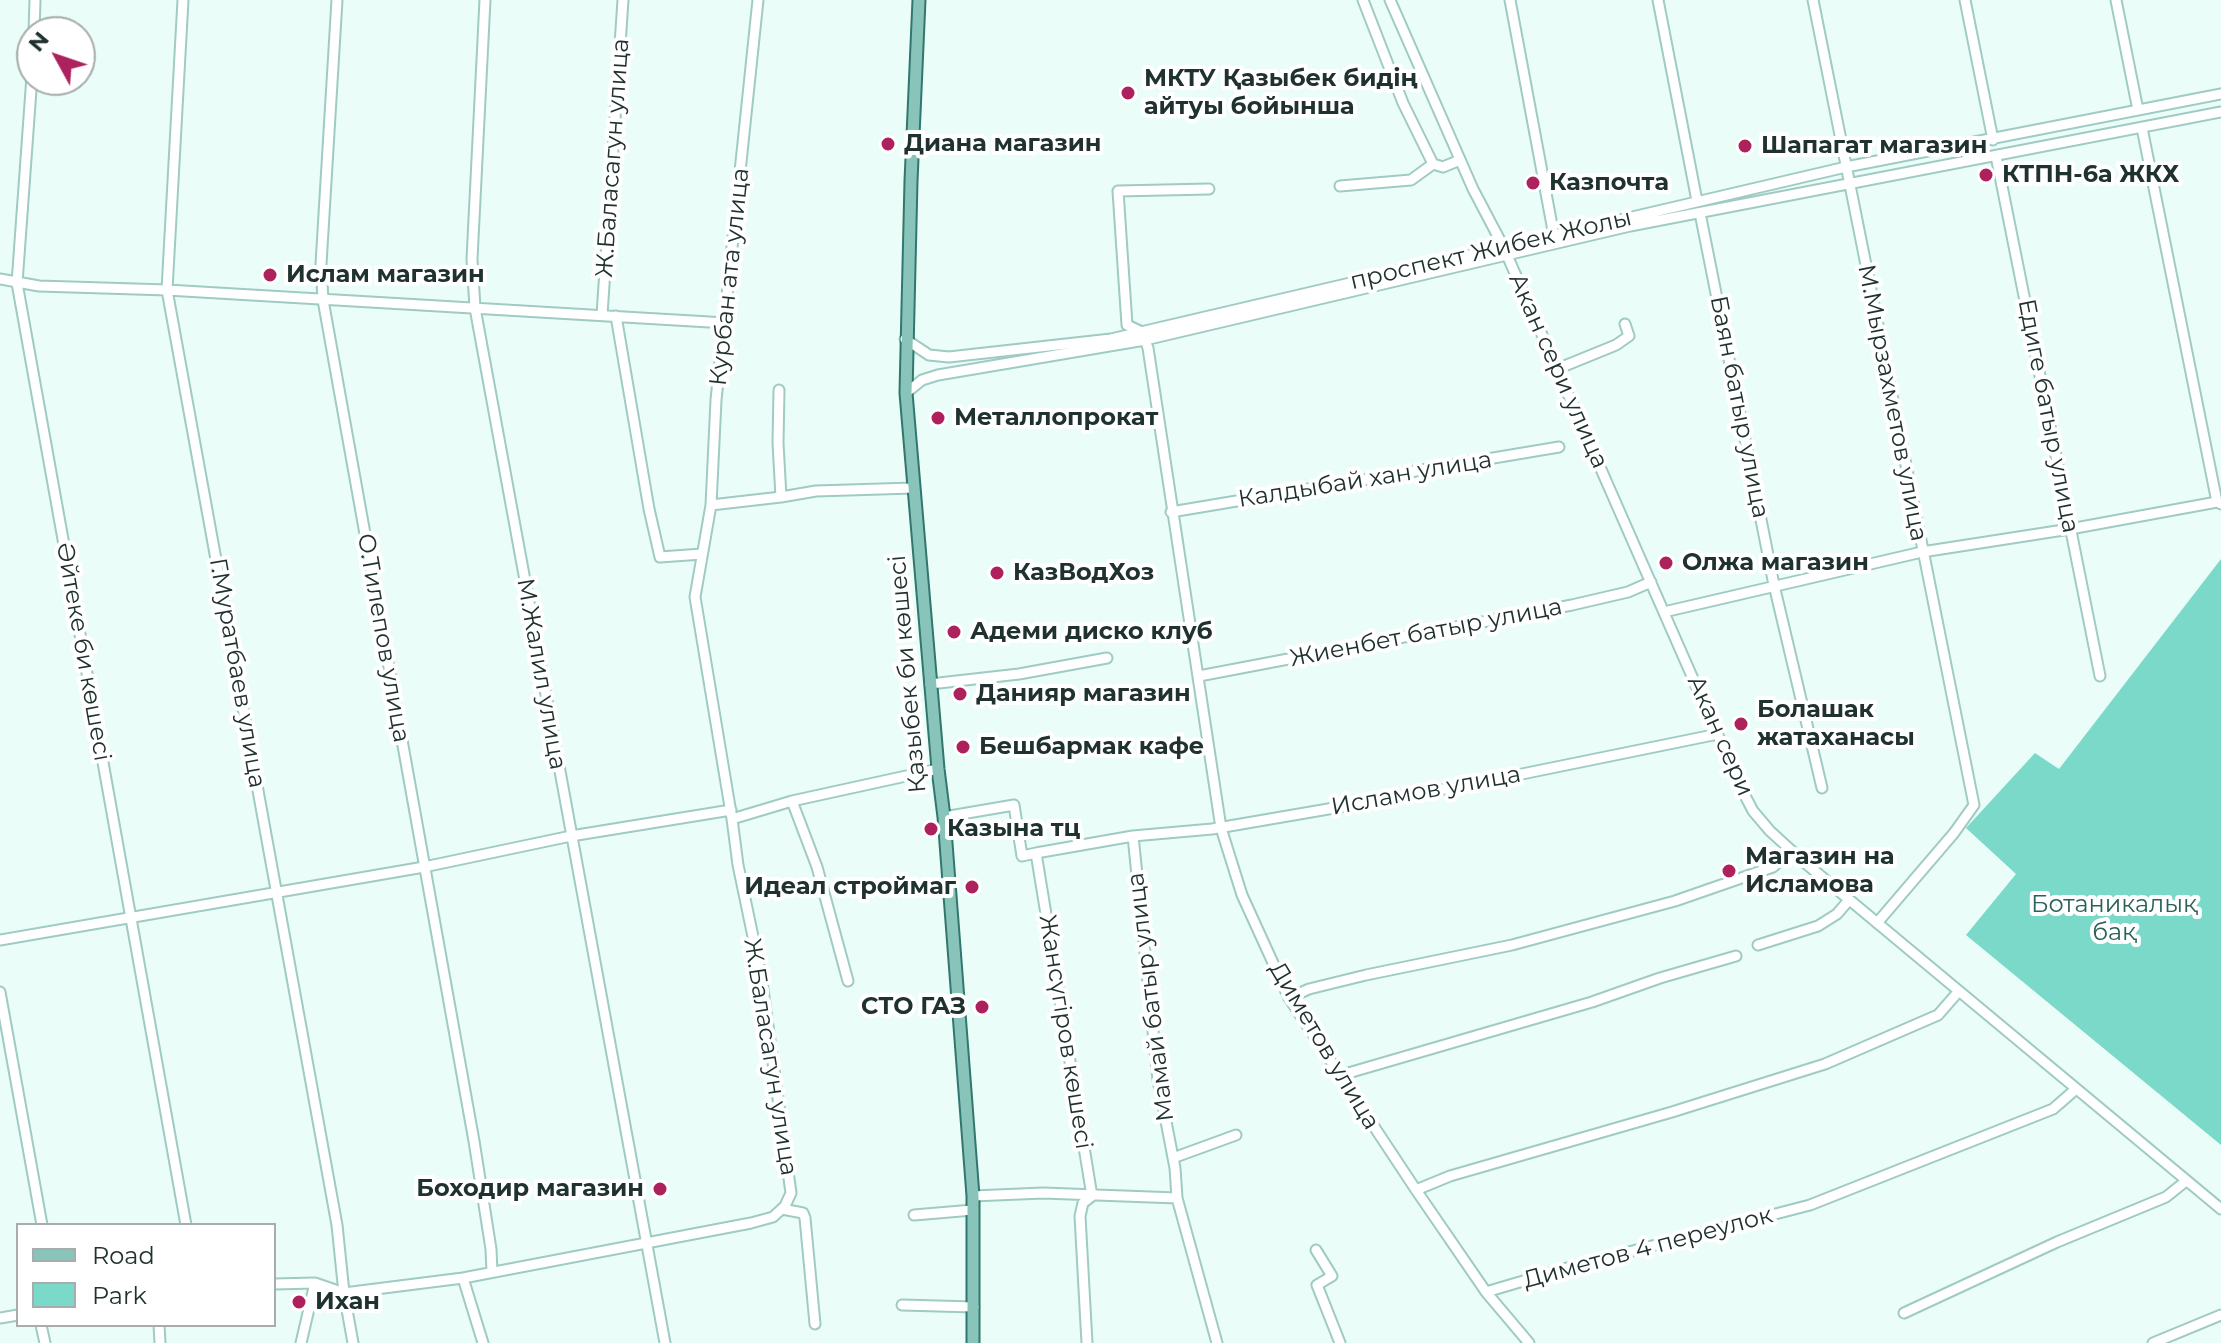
<!DOCTYPE html>
<meta charset="utf-8">
<style>
body{margin:0}
#map{position:relative;width:2221px;height:1343px;overflow:hidden;background:#ebfdf9;font-family:Montserrat,sans-serif}
canvas{display:block}
.legend{position:absolute;left:16px;top:1223px;width:260px;height:104px;box-sizing:border-box;background:#fff;border:2px solid #a6adac;margin:0;padding:10px 14px;list-style:none;font-size:24px;color:#20322f}
.legend li{display:flex;align-items:center;gap:16px;height:40px}
.legend b{width:40px;border:2px solid #a6adac}
.north{position:absolute;left:16px;top:16px;width:80px;height:80px;box-sizing:border-box;background:#fff;border:2px solid #a6adac;border-radius:50%;rotate:310deg;font-size:22px;font-weight:700;line-height:32px;text-align:center;color:#20322f}
.north::after{content:'';display:block;margin:auto;width:28px;height:36px;background:#ad215d;clip-path:polygon(50% 0,100% 100%,50% 72%,0 100%)}
</style>
<div id="map">
<canvas width="2221" height="1343"></canvas>
<ul class="legend">
<li><b style="height:10px;background:#89c4ba"></b>Road</li>
<li><b style="height:22px;background:#7ad9c8"></b>Park</li>
</ul>
<div class="north">N</div>
</div>
<script>
const c = document.querySelector('canvas').getContext('2d');
c.lineJoin = 'round';
function paint(path, color) { c.fillStyle = color; c.fill(path, 'evenodd'); }
const shape = rows => new Path2D(rows.map(r => 'M' + r).join(''));
function stroke(path, color, width, dash) { c.strokeStyle = color; c.lineWidth = width; c.lineCap = dash ? 'butt' : 'round'; c.setLineDash(dash || []); c.stroke(path); }
function drawText(font, color, halo, rows, align = 'center') {
  c.font = font + ' Montserrat,sans-serif'; c.lineWidth = 8; c.setLineDash([]); c.textBaseline = 'middle'; c.strokeStyle = halo; c.fillStyle = color; for (const [text, x, y, turn = 0] of rows) {
    c.save(); c.translate(x, y); c.rotate((+turn || 0) * Math.PI / 180); c.textAlign = isNaN(turn) ? turn : align; if (halo) c.strokeText(text, 0, 0); c.fillText(text, 0, 0); c.restore();
  }
}
paint(shape([
 [2221,559,2221,1145,1966,935,2016,874,1966,828,2035,753,2059,769]
]), '#7ad9c8');
const minor = shape([
 [183,0,167,290,337,1225,344,1293,353,1343],
 [337,0,321,264,323,300,474,1141,491,1249,492,1272],
 [485,0,472,259,475,308,665,1343],
 [1363,0,1403,103,1433,164,1443,167,1460,160],
 [1390,0,1473,189,1503,246,1741,788,1753,811,1770,831,1804,862,2221,1209],
 [1510,0,1554,236],
 [1658,0,1697,201],
 [1813,0,1974,805,1954,833,1877,923],
 [1965,0,1993,140],
 [2116,0,2138,110],
 [34,32,35,0],
 [32,76,17,283,186,1225],
 [2142,128,2217,502],
 [1996,156,2100,676],
 [1340,186,1411,180,1433,164],
 [1209,189,1118,191,1127,325,1142,332,1148,348,1221,828,1242,895,1289,998,1416,1190,1486,1292,1529,1343],
 [1700,213,1774,585,1822,788],
 [0,279,39,286,167,290,726,323],
 [602,315,623,0],
 [616,316,649,509,660,557,702,554],
 [905,339,929,355,949,357,1111,339,1846,167,2221,94],
 [1557,369,1616,345,1629,336,1625,324],
 [779,390,778,443,781,497,816,491,913,488],
 [906,393,922,380,938,375,1145,340,1630,226,2221,112],
 [711,505,781,497],
 [1171,512,1559,447],
 [1664,612,1922,552,2070,529,2217,502,2221,504],
 [1199,676,1572,605,1628,592,1651,582],
 [930,684,1019,674,1107,658],
 [792,801,938,769],
 [944,817,1014,805,1022,856,1036,853,1092,1196,1083,1203,1080,1216,1087,1343],
 [732,819,792,801,817,867,848,981],
 [1133,836,1158,1080,1175,1168,1177,1198,1217,1343],
 [1036,853,1133,836,1212,829,1468,785,1718,734],
 [0,940,424,867,571,836,731,810],
 [1758,945,1818,926,1837,914,1849,900],
 [0,992,42,1225],
 [1289,998,1309,989,1366,975,1512,945,1675,901,1773,867,1791,850],
 [1338,1076,1592,1002,1660,978,1736,956],
 [1173,1158,1236,1135],
 [1416,1190,1450,1176,1672,1112,1825,1064,1938,1015,1959,991],
 [973,1196,1043,1193,1177,1198],
 [782,1209,803,1213,805,1218,815,1324],
 [914,1215,973,1210],
 [1316,1250,1332,1276,1317,1285,1340,1343],
 [463,1278,483,1343],
 [274,1284,315,1283,344,1293,463,1278,751,1223,773,1217,785,1206,791,1193,761,975,738,865,732,819,695,597,711,505,716,400,758,0],
 [1486,1292,1567,1268,1810,1205,2053,1109,2076,1089],
 [902,1305,974,1307],
 [1904,1313,2057,1242,2166,1197,2186,1181],
 [0,1318,18,1315],
 [41,1325,45,1343],
 [159,1325,160,1343],
 [301,1343,315,1283],
 [2153,1343,2221,1315]
]);
const major = shape([
 [919,0,911,181,906,393,938,769,944,817,973,1196,973,1343]
]);
stroke(minor, '#9fcbc2', 13);
stroke(major, '#31776b', 15);
stroke(minor, '#fff', 9);
stroke(major, '#89c4ba', 11);
for (const [x, y, r, color] of [
 [1128,93,8,"#ad215d"],
 [888,144,8,"#ad215d"],
 [1745,146,8,"#ad215d"],
 [1986,175,8,"#ad215d"],
 [1533,183,8,"#ad215d"],
 [270,275,8,"#ad215d"],
 [938,418,8,"#ad215d"],
 [1666,563,8,"#ad215d"],
 [997,573,8,"#ad215d"],
 [954,632,8,"#ad215d"],
 [960,694,8,"#ad215d"],
 [1741,724,8,"#ad215d"],
 [963,747,8,"#ad215d"],
 [931,829,8,"#ad215d"],
 [1729,871,8,"#ad215d"],
 [972,887,8,"#ad215d"],
 [982,1007,8,"#ad215d"],
 [660,1189,8,"#ad215d"],
 [299,1302,8,"#ad215d"]
]) { const dot = new Path2D(); dot.arc(x, y, r, 0, 2 * Math.PI); c.fillStyle = color; c.fill(dot); stroke(dot, '#fff', 3); }
drawText('bold 24px', '#20322f', '#fff', [
 ["МКТУ Қазыбек бидің",1144,79],
 ["айтуы бойынша",1144,107],
 ["Диана магазин",904,144],
 ["Шапагат магазин",1761,146],
 ["КТПН-6а ЖКХ",2002,175],
 ["Казпочта",1549,183],
 ["Ислам магазин",286,275],
 ["Металлопрокат",954,418],
 ["Олжа магазин",1682,563],
 ["КазВодХоз",1013,573],
 ["Адеми диско клуб",970,632],
 ["Данияр магазин",976,694],
 ["Болашак",1757,710],
 ["жатаханасы",1757,738],
 ["Бешбармак кафе",979,747],
 ["Казына тц",947,829],
 ["Магазин на",1745,857],
 ["Исламова",1745,885],
 ["Идеал строймаг",956,887,"right"],
 ["СТО ГАЗ",966,1007,"right"],
 ["Боходир магазин",644,1189,"right"],
 ["Ихан",315,1302]
], 'left');
drawText('24px', '#20322f', '#fff', [
 ["Ж.Баласагун улица",613,158,-86],
 ["проспект Жибек Жолы",1491,250,-13],
 ["Курбан ата улица",730,277,-84],
 ["Акан сери улица",1558,371,66],
 ["М.Мырзахметов улица",1892,403,79],
 ["Баян батыр улица",1739,407,79],
 ["Едиге батыр улица",2048,416,79],
 ["Калдыбай хан улица",1365,480,-9],
 ["Жиенбет батыр улица",1426,633,-11],
 ["О.Тилепов улица",383,638,80],
 ["Әйтеке би көшесі",83,652,80],
 ["Г.Муратбаев улица",237,673,80],
 ["М.Жалил улица",541,674,80],
 ["Қазыбек би көшесі",908,674,-95],
 ["Акан сери",1720,736,66],
 ["Исламов улица",1426,791,-10],
 ["Мамай батыр улица",1151,997,-97],
 ["Жансүгіров көшесі",1065,1032,81],
 ["Диметов улица",1324,1046,59],
 ["Ж.Баласагун улица",770,1057,81],
 ["Диметов 4 переулок",1648,1248,-15]
]);
drawText('24px', '#2a6259', '#fff', [
 ["Ботаникалық",2114,905],
 ["бақ",2114,933]
]);
</script>
